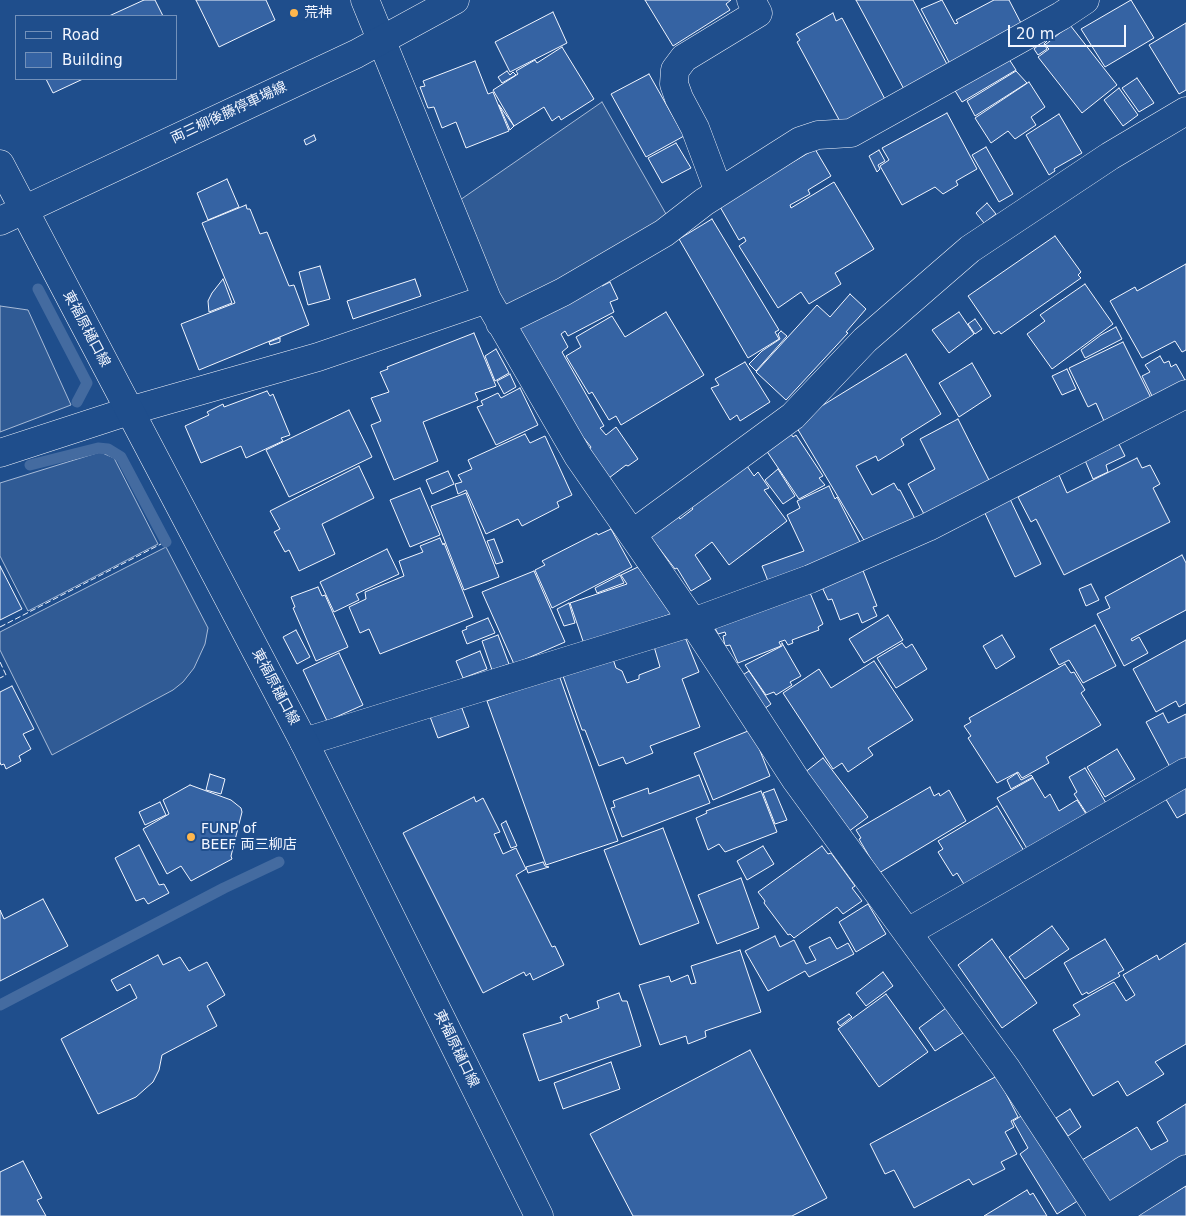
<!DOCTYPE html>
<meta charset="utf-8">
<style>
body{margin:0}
#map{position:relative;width:1186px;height:1216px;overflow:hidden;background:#1f4e8c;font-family:"DejaVu Sans",sans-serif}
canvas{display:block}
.legend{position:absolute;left:15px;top:15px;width:162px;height:65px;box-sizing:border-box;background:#1f4e8c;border:1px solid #7391ba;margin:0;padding:6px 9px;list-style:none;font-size:15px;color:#f2f6ff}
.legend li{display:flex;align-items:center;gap:10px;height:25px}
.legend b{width:25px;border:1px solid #7391ba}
.scale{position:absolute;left:1008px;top:25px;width:118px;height:22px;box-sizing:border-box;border:2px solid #f2f6ff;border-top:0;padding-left:6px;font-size:15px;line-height:18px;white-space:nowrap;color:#f2f6ff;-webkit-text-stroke:4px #1f4e8c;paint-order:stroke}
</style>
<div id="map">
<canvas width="1186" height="1216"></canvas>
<ul class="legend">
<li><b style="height:6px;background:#1f4e8c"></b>Road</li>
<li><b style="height:14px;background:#3563a3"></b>Building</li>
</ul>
<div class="scale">20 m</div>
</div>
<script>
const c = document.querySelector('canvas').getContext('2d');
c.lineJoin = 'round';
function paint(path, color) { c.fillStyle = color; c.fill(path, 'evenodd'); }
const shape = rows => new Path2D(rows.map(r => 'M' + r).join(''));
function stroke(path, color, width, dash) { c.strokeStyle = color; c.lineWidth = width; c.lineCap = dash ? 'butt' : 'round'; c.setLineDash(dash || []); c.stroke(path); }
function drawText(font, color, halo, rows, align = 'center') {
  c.font = font + ' "DejaVu Sans","Noto Sans JP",sans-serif'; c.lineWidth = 4; c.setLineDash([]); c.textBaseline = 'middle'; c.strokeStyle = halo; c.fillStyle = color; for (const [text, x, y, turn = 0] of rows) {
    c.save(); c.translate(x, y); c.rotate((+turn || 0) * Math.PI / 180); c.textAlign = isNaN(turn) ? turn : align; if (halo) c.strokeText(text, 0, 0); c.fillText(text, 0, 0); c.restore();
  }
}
const built = shape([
 [602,102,670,221,503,310,460,200,602,102],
 [0,306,28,310,71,405,0,432,0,306],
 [100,452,114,458,158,544,28,611,0,556,0,483,100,452],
 [166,547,208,628,205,644,194,668,183,682,173,690,52,755,0,650,0,632,166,547]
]);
paint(built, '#305b95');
stroke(built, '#a8bbd7', 1);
stroke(shape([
 [38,289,87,383,77,402],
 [30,465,98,448,108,449,121,457,166,542],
 [0,1005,224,888,279,862]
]), '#446ba0', 11);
const building = shape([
 [144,0,155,0,163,16,109,16,144,0],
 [196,0,266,0,275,20,219,47,196,0],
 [645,0,731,0,726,4,730,10,673,46,645,0],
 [856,0,913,0,949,68,905,91,856,0],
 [942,0,955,24,958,23,956,20,994,0,1009,0,1022,25,950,64,921,9,942,0],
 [1131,0,1154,38,1105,67,1081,29,1131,0],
 [553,12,567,43,510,72,495,42,553,12],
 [833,13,836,21,842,18,887,103,843,127,797,42,800,40,796,34,833,13],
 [1186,23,1186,90,1179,94,1149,45,1186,23],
 [1070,25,1117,85,1082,113,1038,57,1049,49,1045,45,1070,25],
 [1048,37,1049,39,1044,44,1047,49,1038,55,1034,49,1048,37],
 [562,47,594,99,561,120,559,116,552,121,544,107,514,126,493,90,518,74,516,71,535,60,537,63,562,47],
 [1007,56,1016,70,962,102,954,89,1007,56],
 [475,61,488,94,493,92,509,131,466,148,456,122,442,128,434,107,428,108,420,87,425,86,423,81,475,61],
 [507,71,510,75,513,72,516,75,502,83,498,77,507,71],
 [1016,71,1027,83,975,116,967,101,1016,71],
 [649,74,684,136,646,157,611,94,649,74],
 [1137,78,1154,103,1139,112,1122,88,1137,78],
 [46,79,83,79,53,93,46,79],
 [1029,82,1045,107,1031,117,1036,125,1015,139,1008,131,991,143,975,118,1029,82],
 [1119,88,1138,115,1123,126,1104,100,1119,88],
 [499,105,514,126,510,130,499,105],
 [947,113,977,169,956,181,958,185,943,194,935,187,902,205,880,166,889,160,882,148,947,113],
 [1059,114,1082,153,1054,169,1055,171,1049,175,1026,135,1059,114],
 [314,135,316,140,306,145,304,140,314,135],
 [676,143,691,168,662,183,648,158,676,143],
 [986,147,1013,194,999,202,972,155,986,147],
 [815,149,831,176,808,190,810,194,790,205,791,208,834,182,874,249,835,273,841,284,809,304,801,292,778,308,739,246,746,241,744,237,739,240,719,205,815,149],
 [879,150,885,161,878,165,880,169,877,172,869,156,879,150],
 [227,179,239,207,208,220,197,193,227,179],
 [987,203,996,214,984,223,976,213,987,203],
 [246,205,247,209,250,209,260,234,267,232,289,286,294,285,309,325,199,370,181,324,235,303,202,223,246,205],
 [712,219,779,330,775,332,779,339,748,358,679,239,712,219],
 [1055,236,1081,272,1078,275,1081,278,1001,334,999,331,994,334,968,296,1055,236],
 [1186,264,1186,350,1182,352,1175,341,1142,358,1110,301,1135,287,1137,291,1186,264],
 [320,266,330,299,308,305,299,272,320,266],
 [223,279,232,303,209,312,208,301,212,293,223,279],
 [415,279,421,296,353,319,347,301,415,279],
 [610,282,618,299,610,302,614,312,568,336,565,331,561,334,568,347,562,352,604,426,600,428,606,435,616,427,638,459,628,466,626,465,609,478,589,450,591,447,583,437,579,439,519,327,600,283,602,286,610,282],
 [1085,284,1113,324,1052,369,1027,334,1045,321,1040,315,1085,284],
 [850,294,866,309,846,332,848,333,786,400,756,372,817,305,830,317,850,294],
 [666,312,704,375,621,425,616,416,609,420,592,392,589,394,566,356,581,347,576,337,612,316,625,337,666,312],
 [959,312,974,334,949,353,932,330,959,312],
 [975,319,982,329,975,334,968,324,975,319],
 [1116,327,1122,339,1085,358,1081,350,1101,335,1116,327],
 [781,331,787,336,756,371,749,364,762,351,780,339,778,334,781,331],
 [474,333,496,386,475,393,478,400,423,422,438,461,394,480,371,425,381,421,371,398,389,392,380,372,388,369,387,367,474,333],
 [280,338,280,342,270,345,269,342,280,338],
 [1123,342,1151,398,1104,421,1096,403,1088,407,1069,368,1123,342],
 [496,349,509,373,495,381,485,356,496,349],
 [906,354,941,414,901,439,904,445,878,461,876,456,856,466,872,495,894,483,898,490,900,490,915,519,865,542,794,423,906,354],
 [1160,356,1164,363,1169,361,1171,367,1176,364,1185,380,1154,400,1142,376,1150,372,1145,365,1160,356],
 [745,362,770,402,740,421,737,415,730,420,711,388,719,385,715,379,745,362],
 [972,363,991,396,959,417,939,383,972,363],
 [1067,369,1076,389,1062,395,1052,376,1067,369],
 [510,374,516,387,504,394,497,381,510,374],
 [520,388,538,425,496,445,477,407,483,405,481,401,498,393,501,398,520,388],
 [267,391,270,396,273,394,290,435,281,438,283,441,246,458,241,446,201,463,185,426,209,415,207,412,223,404,224,407,267,391],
 [349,410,372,457,289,497,266,450,349,410],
 [958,419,990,482,925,516,908,484,935,469,920,439,958,419],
 [789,431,793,437,796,435,823,476,819,478,825,485,799,499,764,447,789,431],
 [525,434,530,443,545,436,572,495,557,502,559,507,522,526,518,519,486,534,466,490,458,494,455,484,462,482,458,475,472,469,468,460,525,434],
 [1118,442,1125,456,1106,465,1108,472,1093,479,1084,458,1118,442],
 [1137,458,1142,468,1150,465,1160,484,1153,488,1170,522,1064,575,1036,519,1031,522,1018,497,1059,475,1067,493,1137,458],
 [359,466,374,498,322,524,335,554,299,571,289,550,285,552,274,532,280,529,270,511,359,466],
 [747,466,754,476,758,472,769,488,764,490,787,521,729,565,712,542,695,555,711,579,691,591,677,568,675,569,649,535,677,514,680,519,693,509,690,505,747,466],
 [778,469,795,496,783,504,765,480,778,469],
 [448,471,454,484,432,494,426,480,448,471],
 [829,486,835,499,837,497,861,544,768,581,762,566,804,551,787,515,800,508,797,501,829,486],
 [420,488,440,535,410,547,390,500,420,488],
 [466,493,499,577,464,590,431,506,466,493],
 [1009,497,1041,564,1015,577,983,509,1009,497],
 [611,529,632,567,552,608,535,570,545,565,542,561,597,533,598,535,611,529],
 [440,538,443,545,444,543,473,617,380,654,369,629,360,633,349,607,366,599,365,592,404,576,399,561,423,552,420,546,440,538],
 [494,539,503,562,496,564,487,541,494,539],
 [387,549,399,574,356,594,359,600,334,612,320,582,387,549],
 [1182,555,1186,563,1186,610,1131,639,1132,641,1139,637,1148,653,1124,666,1097,614,1110,608,1105,597,1182,555],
 [0,566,22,609,0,620,0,566],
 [638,567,671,614,584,644,570,603,627,584,621,575,638,567],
 [862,568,877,606,873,607,877,616,862,623,858,613,840,620,832,599,828,600,821,585,862,568],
 [534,571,565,642,514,664,482,592,534,571],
 [620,575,624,583,597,593,595,588,620,575],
 [1091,584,1099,600,1086,606,1079,589,1091,584],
 [318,587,322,596,325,595,348,647,316,661,293,608,295,607,291,597,318,587],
 [808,588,823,624,818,627,819,630,792,640,793,643,788,645,785,640,779,642,781,646,738,663,730,645,725,646,723,636,726,635,725,632,718,634,713,624,808,588],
 [569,603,575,623,564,626,557,609,569,603],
 [888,615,903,640,864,663,849,639,888,615],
 [488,618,495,633,467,644,462,631,467,629,466,627,488,618],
 [1095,625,1116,666,1083,683,1069,660,1059,665,1050,649,1095,625],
 [296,630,310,657,297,664,283,637,296,630],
 [683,632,699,672,682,679,700,727,650,746,653,753,626,764,623,757,599,766,585,730,582,730,563,676,613,659,616,668,622,671,627,683,639,679,639,675,660,667,653,643,683,632],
 [498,635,509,664,492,670,482,641,498,635],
 [1002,635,1015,657,996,669,983,646,1002,635],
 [1186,640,1186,703,1179,707,1176,701,1156,712,1133,669,1186,640],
 [782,643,801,676,790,682,792,685,776,695,774,692,766,695,745,665,782,646,782,643],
 [902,643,906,648,912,644,927,669,896,688,877,658,902,643],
 [480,651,487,669,463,678,456,661,480,651],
 [339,653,363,705,327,721,303,670,339,653],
 [874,661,913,720,868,748,873,755,848,772,842,763,833,769,783,693,819,669,831,688,874,661],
 [1065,664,1071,673,1074,672,1085,690,1081,693,1101,725,1046,757,1049,763,1022,778,1018,772,997,783,968,738,971,736,964,726,971,722,969,718,1065,664],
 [749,671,771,704,764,709,741,676,749,671],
 [559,675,618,841,546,865,487,701,559,675],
 [12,686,34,729,23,734,31,749,19,756,21,761,6,769,4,764,1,765,0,762,0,692,12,686],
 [460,703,469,727,438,738,429,714,460,703],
 [1163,713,1168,723,1186,714,1186,759,1170,767,1146,722,1163,713],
 [748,731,753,733,770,776,713,800,694,753,748,731],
 [1117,749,1135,779,1105,797,1087,767,1117,749],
 [823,758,868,817,848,832,804,773,823,758],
 [1085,768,1106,803,1087,814,1074,794,1077,792,1069,777,1085,768],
 [1017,773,1021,780,1031,775,1033,777,1011,789,1007,780,1017,773],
 [210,774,225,779,221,794,206,790,210,774],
 [699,775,710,803,622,837,611,808,615,807,613,801,648,788,649,794,699,775],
 [1033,778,1045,798,1050,794,1059,811,1077,800,1088,817,1029,852,997,798,1033,778],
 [1186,783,1186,813,1177,818,1164,796,1186,783],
 [190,785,231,800,241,808,242,812,231,856,232,859,191,881,181,866,167,874,143,829,169,814,163,800,190,785],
 [930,787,934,796,939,793,940,796,949,790,966,821,879,873,859,839,861,838,856,830,930,787],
 [774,789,787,820,775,824,763,793,774,789],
 [761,791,777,832,725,852,719,844,708,850,696,818,707,813,706,811,761,791],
 [474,797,476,802,483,798,500,832,494,834,503,854,516,848,526,869,516,875,552,947,555,946,564,965,533,980,530,973,526,976,524,972,483,993,403,833,474,797],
 [160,802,166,815,145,825,139,812,160,802],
 [997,806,1024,851,965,886,957,873,953,876,938,852,943,849,938,841,997,806],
 [506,821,517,846,511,848,501,824,506,821],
 [663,828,699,923,640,945,604,850,663,828],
 [139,845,159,885,164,884,169,893,148,904,144,898,136,901,115,858,139,845],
 [763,846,774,864,747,880,737,861,763,846],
 [822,846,828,854,831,853,855,886,852,888,862,901,843,914,837,907,794,938,790,934,788,935,764,903,765,901,758,892,822,846],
 [543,862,545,866,549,867,528,873,526,867,543,862],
 [741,878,759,928,717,944,698,895,741,878],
 [43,899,68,946,0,981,0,910,4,919,43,899],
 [868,904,886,934,856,952,839,922,868,904],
 [1052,926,1069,949,1025,979,1009,957,1052,926],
 [775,936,780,947,794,940,806,964,816,960,809,947,830,937,837,949,848,943,854,954,809,977,805,971,768,991,745,951,775,936],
 [992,939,1037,1003,1002,1028,958,965,992,939],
 [1105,939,1124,970,1118,973,1120,976,1088,994,1087,992,1082,995,1064,963,1105,939],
 [1186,943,1186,1044,1155,1062,1164,1074,1127,1096,1118,1081,1093,1096,1053,1030,1080,1015,1073,1005,1114,982,1126,1001,1135,995,1123,975,1157,955,1159,960,1186,943],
 [740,950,761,1012,705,1031,706,1037,688,1044,686,1036,660,1045,639,985,669,976,671,982,688,975,691,984,696,983,691,966,740,950],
 [158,955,163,965,180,957,189,971,207,962,225,995,207,1006,217,1026,162,1055,159,1070,153,1082,145,1089,136,1097,98,1114,61,1039,137,998,130,984,117,991,111,980,158,955],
 [883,972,893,986,866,1006,856,993,883,972],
 [619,993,622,1001,627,1001,641,1046,539,1081,523,1034,562,1022,560,1017,567,1014,569,1019,599,1008,597,1001,619,993],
 [886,994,928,1052,879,1087,838,1029,886,994],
 [946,1008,963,1033,935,1051,919,1028,946,1008],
 [849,1014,852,1017,840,1026,837,1022,849,1014],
 [750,1050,827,1198,792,1216,633,1216,590,1134,750,1050],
 [611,1062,620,1089,563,1109,554,1083,611,1062],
 [997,1076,1018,1117,1011,1121,1014,1127,1005,1132,1017,1154,1001,1162,1005,1169,973,1185,969,1179,914,1208,894,1170,885,1174,870,1144,997,1076],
 [1186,1104,1186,1160,1110,1206,1082,1160,1137,1127,1151,1150,1168,1141,1157,1122,1186,1104],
 [1070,1109,1081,1127,1068,1136,1056,1118,1070,1109],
 [1023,1115,1079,1200,1057,1214,1020,1154,1028,1148,1013,1121,1023,1115],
 [23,1161,42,1198,37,1200,46,1216,0,1216,0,1172,23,1161],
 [1186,1186,1186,1216,1135,1216,1186,1186],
 [1027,1190,1030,1195,1033,1193,1047,1216,984,1216,1027,1190]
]);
paint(building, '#3563a3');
stroke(building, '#f2f6ff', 1);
const minor = shape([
 [365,0,487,299,578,456,693,622,796,780,1006,1068,1103,1216],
 [719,192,695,128,679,98,674,84,675,70,684,58,758,13,751,0],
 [500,323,563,292,664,233,704,202,800,141,818,135,851,133,1061,16,1085,0],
 [0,453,129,411,318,357,487,299],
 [632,534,793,416,865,340,970,249,1110,156,1186,111],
 [304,742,693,622,810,579,928,527,1186,394],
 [908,932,1186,772],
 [1112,1216,1186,1169]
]);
const major = shape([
 [0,164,304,742,539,1216],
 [0,221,356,54,455,0]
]);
stroke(minor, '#f2f6ff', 29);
stroke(major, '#f2f6ff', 29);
stroke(minor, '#1f4e8c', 28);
stroke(major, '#1f4e8c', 28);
stroke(shape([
 [0,627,161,544],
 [0,662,6,675,0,678]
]), '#f2f6ff', 1, [6, 2.5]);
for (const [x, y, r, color] of [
 [294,13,5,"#ffb74d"],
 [191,837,5,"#ffb74d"]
]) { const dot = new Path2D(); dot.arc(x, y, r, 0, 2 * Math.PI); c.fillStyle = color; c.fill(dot); stroke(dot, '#1f4e8c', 2); }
drawText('14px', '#f2f6ff', '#1f4e8c', [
 ["荒神",304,13],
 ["FUNP of",201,829],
 ["BEEF 両三柳店",201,845]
], 'left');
drawText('14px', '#f2f6ff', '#1f4e8c', [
 ["両三柳後藤停車場線",229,113,-25],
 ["東福原樋口線",86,329,62],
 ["東福原樋口線",275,687,62],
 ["東福原樋口線",456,1049,64]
]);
</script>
